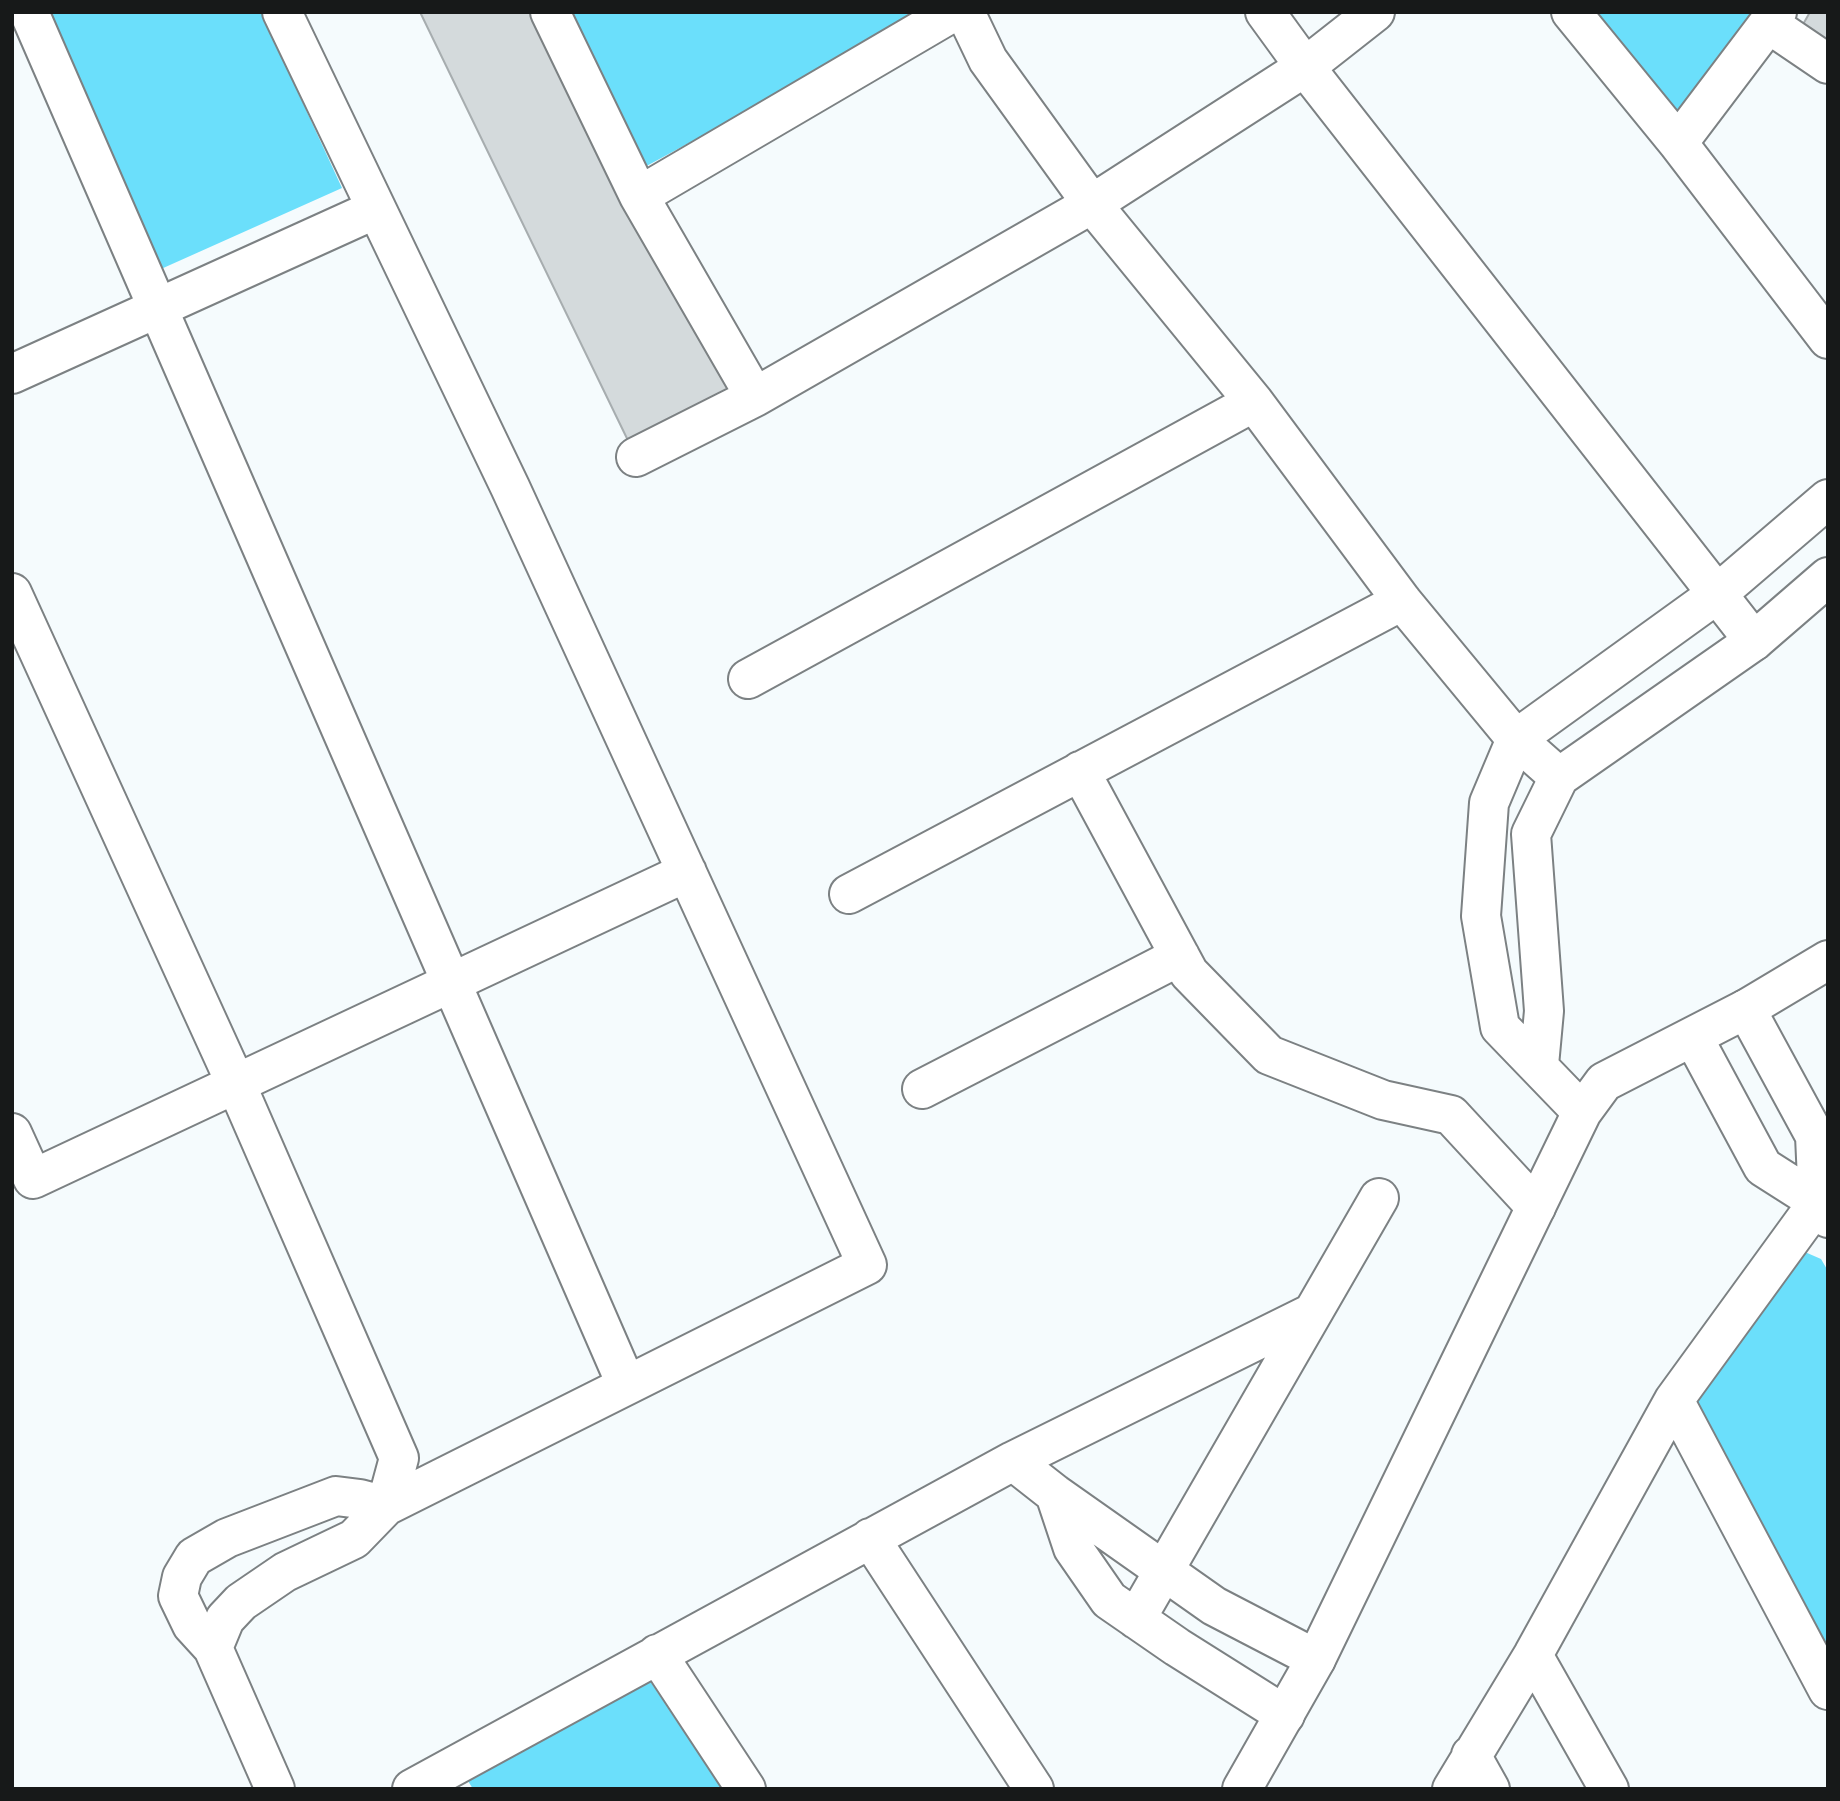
<!DOCTYPE html>
<style>
body{margin:0}
#map{position:relative;width:1840px;height:1801px;overflow:hidden;background:#f5fbfd;font-family:Helvetica,sans-serif}
canvas{display:block}
.frame{position:absolute;inset:0;border:14px solid #171919;pointer-events:none}
</style>
<div id="map">
<canvas width="1840" height="1801"></canvas>
<div class="frame"></div>
</div>
<script>
const c = document.querySelector('canvas').getContext('2d');
c.lineJoin = 'round';
function paint(path, color) { c.fillStyle = color; c.fill(path, 'evenodd'); }
const shape = rows => new Path2D(rows.map(r => 'M' + r).join(''));
function stroke(path, color, width, dash) { c.strokeStyle = color; c.lineWidth = width; c.lineCap = dash ? 'butt' : 'round'; c.setLineDash(dash || []); c.stroke(path); }
paint(shape([
 [50,12,261,12,342,188,161,269],
 [553,12,912,12,915,20,630,175],
 [1589,12,1756,12,1681,125],
 [1798,1249,1821,1259,1828,1271,1828,1713,1671,1418],
 [648,1678,722,1789,473,1789,468,1781]
]), '#6bdffb');
const building = shape([
 [420,12,550,12,755,397,636,457,420,12],
 [1810,12,1828,12,1828,55,1797,35,1810,12]
]);
paint(building, '#d4dadc');
stroke(building, '#a7adaf', 2);
const minor = shape([
 [29,12,626,1384],
 [550,12,639,196,755,397],
 [965,12,988,60,1092,204,1254,402,1402,601,1516,739,1559,777],
 [1265,12,1305,67,1754,641],
 [1571,12,1678,143,1828,339],
 [1769,24,1828,64],
 [1678,143,1777,12],
 [639,196,953,12],
 [12,374,376,209],
 [636,457,755,397,1092,204,1305,67,1375,12],
 [12,593,236,1084,399,1458,386,1506],
 [748,679,1254,402],
 [1080,771,1189,973,1269,1055,1383,1100,1451,1115,1536,1207],
 [849,894,1402,601],
 [1746,1009,1815,1136,1818,1202,1828,1218],
 [1693,1037,1763,1167,1818,1202],
 [922,1089,1180,956],
 [12,1133,33,1179,687,872],
 [1674,1400,1828,1690],
 [1013,1461,1312,1313],
 [1055,1494,1073,1548,1109,1600,1177,1647,1285,1715],
 [870,1538,1034,1789],
 [1136,1619,1379,1198],
 [213,1648,225,1619,241,1602,285,1572,354,1539,386,1506,867,1265,510,487,282,12],
 [657,1654,746,1789],
 [1533,1655,1609,1789],
 [1471,1755,1490,1789],
 [275,1789,213,1648,192,1625,178,1596,182,1577,194,1557,227,1538,336,1496,360,1499,386,1506],
 [412,1789,1013,1461,1055,1494,1214,1606,1316,1659],
 [1452,1789,1533,1655,1674,1400,1818,1202,1828,1196]
]);
const tertiary = shape([
 [1539,1065,1544,1011,1531,834,1559,777,1754,641,1828,577],
 [1582,1112,1500,1027,1481,916,1489,803,1516,739,1717,594,1828,499],
 [1242,1789,1316,1659,1582,1112,1604,1082,1746,1009,1828,960]
]);
stroke(minor, '#7c8183', 42);
stroke(tertiary, '#7c8183', 42);
stroke(minor, '#fff', 38);
stroke(tertiary, '#fff', 38);
</script>
